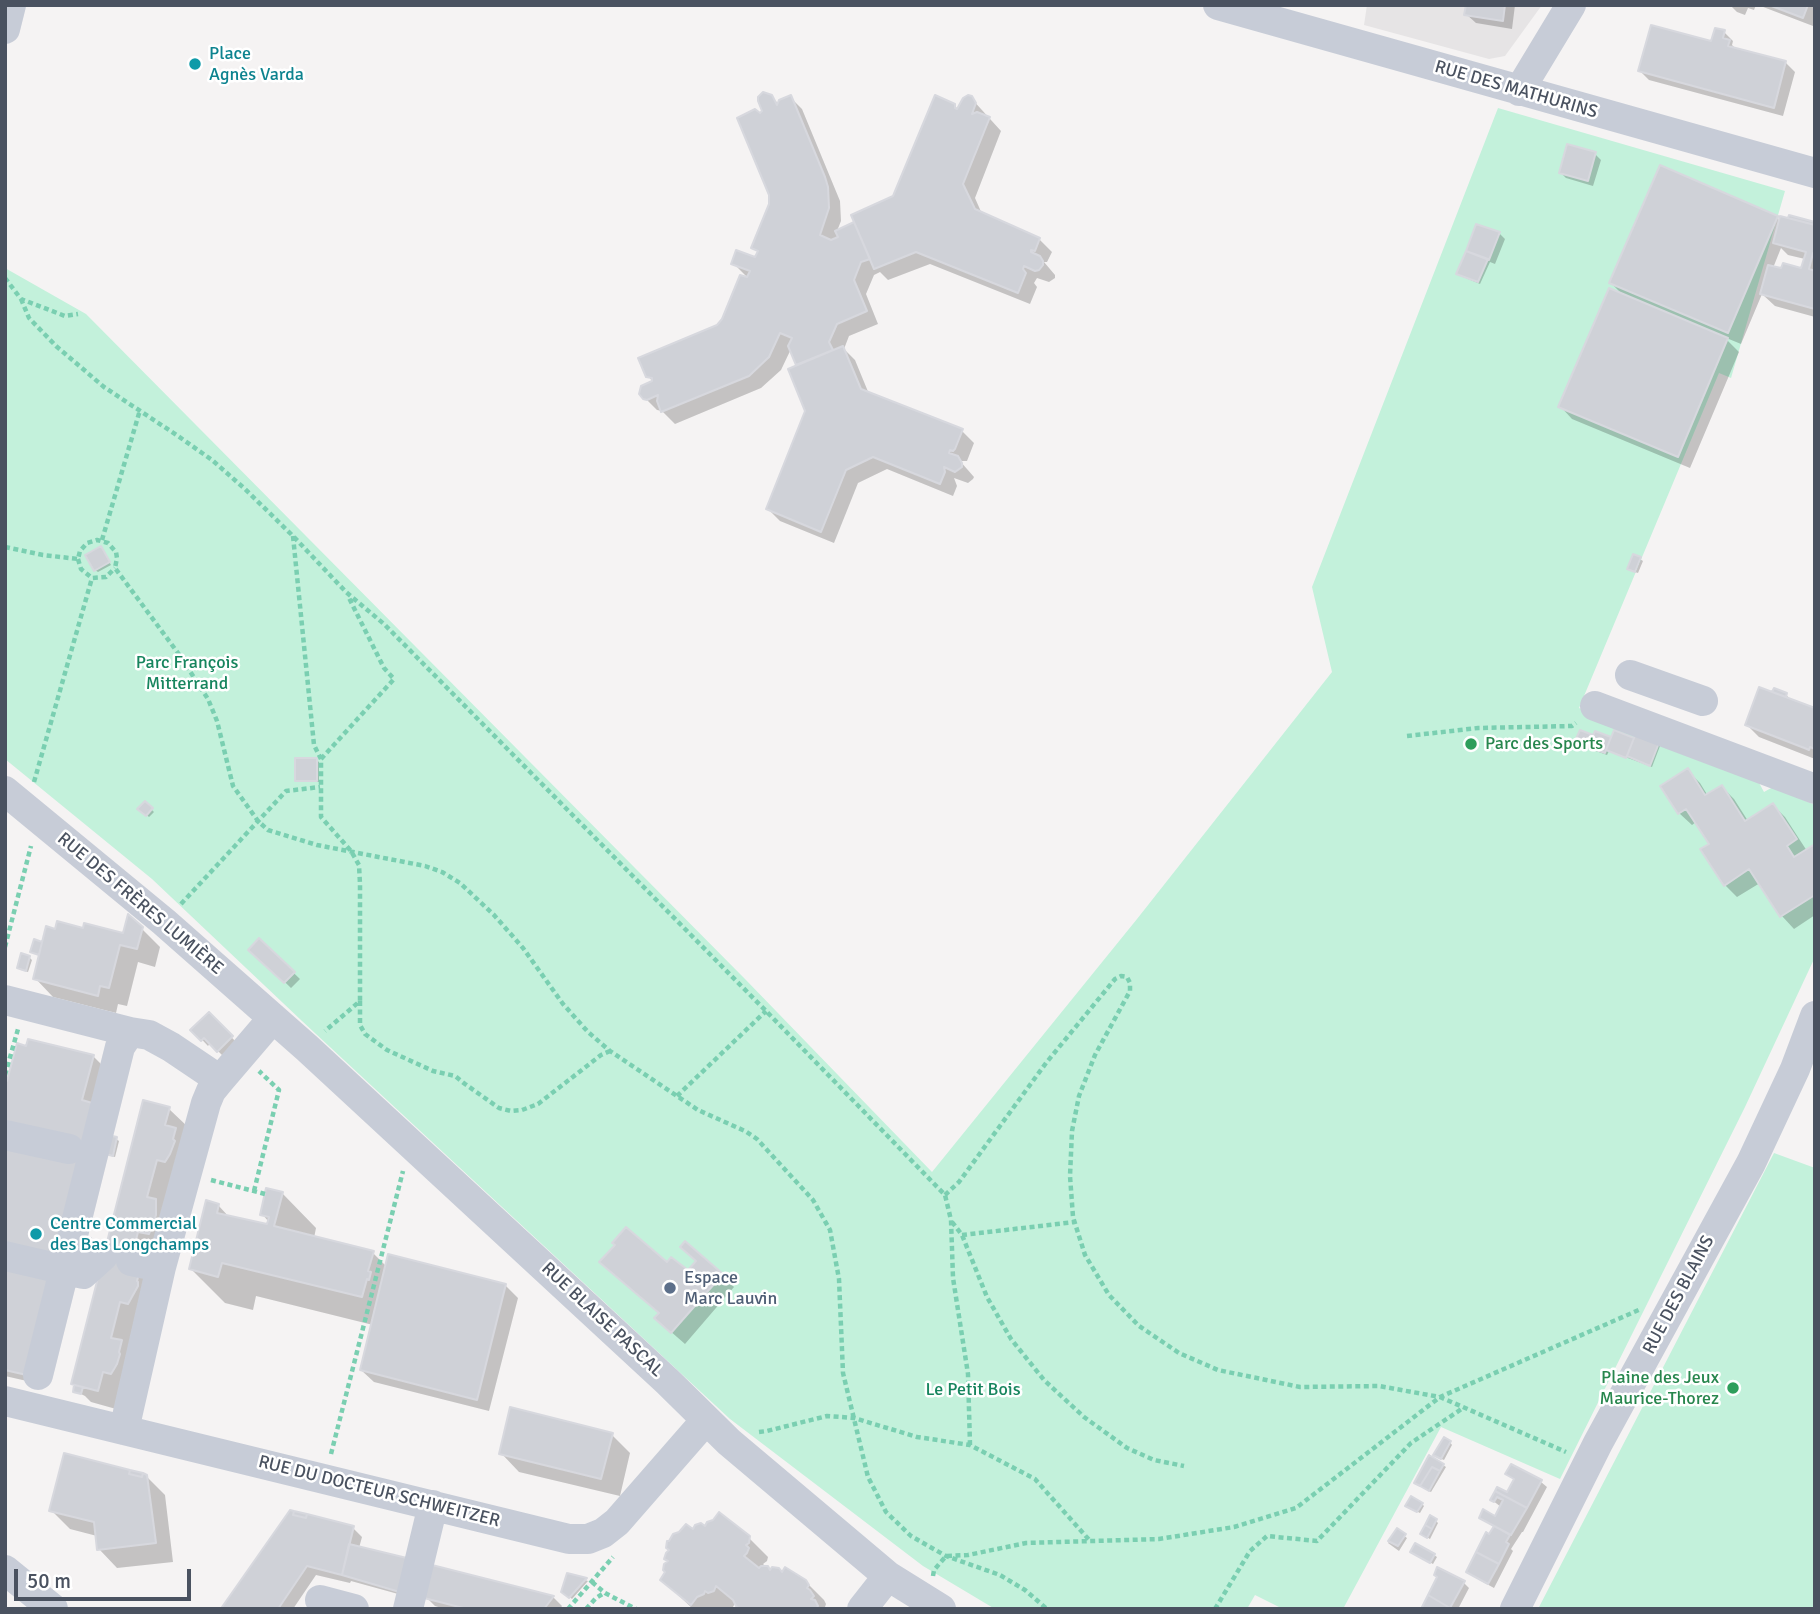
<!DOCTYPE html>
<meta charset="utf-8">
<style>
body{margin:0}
#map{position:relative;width:1820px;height:1614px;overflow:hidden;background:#f5f3f3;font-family:Signika,sans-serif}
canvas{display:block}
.frame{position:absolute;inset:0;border:7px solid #4a5260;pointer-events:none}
.scale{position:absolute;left:14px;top:1569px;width:177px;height:32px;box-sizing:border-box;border:4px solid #4a5260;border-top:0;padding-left:9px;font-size:21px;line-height:24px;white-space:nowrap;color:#4a5260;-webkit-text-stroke:5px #fff;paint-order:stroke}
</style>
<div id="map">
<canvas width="1820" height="1614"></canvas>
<div class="frame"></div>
<div class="scale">50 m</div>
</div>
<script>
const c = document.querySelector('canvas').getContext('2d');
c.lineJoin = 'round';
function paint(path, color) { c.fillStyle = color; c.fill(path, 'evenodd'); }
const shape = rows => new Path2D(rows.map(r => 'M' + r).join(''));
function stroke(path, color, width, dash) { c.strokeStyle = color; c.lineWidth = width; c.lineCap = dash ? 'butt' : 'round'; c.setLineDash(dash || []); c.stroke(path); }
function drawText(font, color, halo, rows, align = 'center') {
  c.font = font + ' Signika,sans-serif'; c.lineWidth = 5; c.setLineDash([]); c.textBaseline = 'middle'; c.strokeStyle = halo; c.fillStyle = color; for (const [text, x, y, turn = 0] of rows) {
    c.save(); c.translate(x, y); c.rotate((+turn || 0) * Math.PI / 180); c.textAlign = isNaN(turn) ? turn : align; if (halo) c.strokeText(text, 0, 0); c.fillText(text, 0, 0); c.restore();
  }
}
paint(shape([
 [1367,5,1542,5,1505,56,1489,59,1364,25]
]), '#e6e4e5');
paint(shape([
 [1498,108,1785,191,1731,378,1719,373,1579,708,1758,781,1764,792,1773,787,1815,805,1815,957,1745,1107,1560,1479,1441,1427,1343,1609,1283,1609,1255,1595,1247,1609,995,1609,923,1566,730,1419,302,1021,152,879,5,759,5,268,86,314,745,979,932,1172,1137,919,1332,672,1312,587],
 [1774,1153,1815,1168,1815,1609,1538,1609]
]), '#c3f1db');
paint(shape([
 [1468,5,1515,5,1512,29,1476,23,1466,14],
 [1730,5,1756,5,1754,10,1748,8,1745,15,1737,12],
 [1758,5,1815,5,1815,21,1813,26],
 [1724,32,1733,41,1732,45,1737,50,1786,63,1795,72,1783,116,1649,80,1640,71,1713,43],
 [769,95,779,104,790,97,802,109,840,201,841,221,837,231,856,223,894,198,954,105,959,110,971,98,1001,131,975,198,982,214,1039,239,1052,252,1047,262,1044,262,1055,275,1055,278,1049,282,1037,278,1034,283,1037,287,1030,304,930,264,888,280,880,272,874,275,866,294,878,324,849,336,844,349,855,360,869,394,962,431,974,443,967,461,960,461,974,477,973,479,968,483,954,478,957,486,953,496,887,469,858,483,834,543,780,521,768,509,807,411,798,366,791,349,781,370,761,388,675,424,662,411,657,410,644,397,653,382,648,376,718,326,750,280,733,263,756,260,759,253,753,248,772,200,760,115,765,112],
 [1595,154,1601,160,1593,186,1566,178,1561,173],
 [1777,217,1780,221,1794,222,1790,218,1815,224,1815,317,1775,306,1762,294,1741,344,1724,337,1739,352,1690,468,1572,419,1560,406,1625,297,1611,283],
 [1781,248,1788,255,1805,259,1802,270,1782,270,1773,268],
 [1499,233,1505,239,1495,264,1490,262,1480,284,1461,276,1458,274],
 [103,551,111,565,98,572,95,570],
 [1640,559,1643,561,1638,573,1632,571,1629,569],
 [1773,694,1786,694,1788,697,1788,699,1815,710,1815,759,1759,737,1747,725],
 [1581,732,1594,738,1596,733,1612,739,1615,733,1635,741,1637,736,1660,746,1652,767,1609,751,1607,755,1579,745,1577,743],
 [316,760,319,762,319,782,299,782,297,780],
 [1687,770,1700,783,1708,796,1722,787,1734,799,1748,821,1773,805,1785,817,1807,851,1815,846,1815,915,1794,929,1782,916,1760,883,1737,897,1725,885,1711,844,1696,822,1692,825,1679,813],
 [145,803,154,812,149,817,140,809],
 [141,928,160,947,155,967,138,962,127,1006,118,1004,116,1013,53,997,35,978,40,956,32,952,35,941,43,944,56,931,84,930,124,935],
 [259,940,300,979,291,988,251,949],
 [29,957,32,960,28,972,21,970,19,968],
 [209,1014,237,1043,224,1057,210,1043,208,1046,193,1030],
 [93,1056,102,1065,103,1136,116,1139,119,1141,115,1157,103,1154,40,1384,5,1376,5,1082],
 [169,1109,188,1127,116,1409,91,1402,85,1396,75,1391,76,1387,73,1384],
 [282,1193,316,1228,314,1238,373,1253,387,1267,505,1285,518,1298,489,1411,374,1382,361,1370,373,1325,256,1296,253,1310,225,1303,191,1269,218,1205,230,1218,268,1226,269,1222,262,1214],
 [617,1245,688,1273,722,1275,734,1287,685,1344,669,1330,660,1314],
 [612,1435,630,1453,620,1496,519,1472,501,1453],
 [1450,1442,1452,1445,1444,1460,1437,1457],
 [1443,1465,1446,1467,1431,1492,1418,1485],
 [1507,1474,1541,1482,1547,1487,1523,1532,1522,1532,1511,1549,1513,1551,1494,1588,1474,1577,1468,1571,1495,1528,1481,1518,1495,1518,1501,1507,1492,1500,1498,1489,1508,1494,1515,1480],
 [146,1476,165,1495,173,1562,117,1568,99,1549,97,1536,70,1529,51,1510],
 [1422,1504,1424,1506,1420,1513,1410,1508],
 [1436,1521,1438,1523,1430,1539,1425,1536],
 [353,1528,362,1537,359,1548,409,1597,351,1581,350,1583,316,1575,293,1609,227,1609],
 [1397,1531,1407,1538,1399,1551,1388,1543],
 [693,1532,749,1538,768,1557,767,1561,763,1564,771,1572,805,1581,824,1600,826,1604,825,1607,827,1609,741,1609,735,1603,732,1609,693,1609,662,1580],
 [1415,1554,1434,1555,1437,1557,1433,1564],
 [433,1567,554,1598,562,1606,560,1609,445,1609,435,1606,426,1597],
 [569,1575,588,1581,572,1599,563,1591],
 [1464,1583,1469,1588,1458,1609,1423,1609]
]), '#0003');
const building = shape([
 [1466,5,1505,5,1503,21,1464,15,1466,5],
 [1769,5,1808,5,1803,18,1769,5],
 [1651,25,1711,41,1715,28,1725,30,1723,38,1730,40,1728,46,1786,61,1774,108,1638,71,1651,25],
 [763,92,772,95,777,105,779,100,791,95,825,177,828,187,829,208,820,235,831,240,838,237,835,231,854,222,870,259,861,262,854,280,867,311,837,324,829,342,833,350,796,365,788,346,792,338,780,333,769,357,749,376,661,412,657,401,658,395,647,400,643,399,639,394,641,386,652,381,652,378,646,377,638,358,717,325,722,319,740,275,747,277,750,271,731,264,736,250,755,257,758,251,751,248,769,204,769,195,737,118,755,109,760,113,762,111,758,101,758,97,763,92],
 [935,95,955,104,955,108,957,109,963,98,968,95,972,96,976,103,972,114,977,112,990,117,963,184,975,209,1040,238,1035,251,1031,250,1031,252,1040,256,1043,261,1043,265,1039,270,1035,271,1024,266,1023,269,1026,273,1018,293,916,252,874,269,854,222,851,215,893,196,935,95],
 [1567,144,1596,152,1588,181,1559,173,1567,144],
 [1660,165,1778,216,1728,333,1609,283,1660,165],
 [1789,215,1815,222,1815,225,1788,218,1789,215],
 [1780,216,1815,225,1815,254,1813,253,1809,269,1815,271,1815,309,1760,294,1768,265,1781,268,1783,263,1801,268,1806,252,1773,243,1780,216],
 [1476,224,1500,232,1489,260,1466,251,1476,224],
 [1466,251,1488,259,1478,282,1456,274,1466,251],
 [1609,288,1728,338,1678,457,1558,407,1609,288],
 [843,346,861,389,963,429,955,449,953,451,950,450,949,453,958,456,962,463,962,467,955,472,944,467,945,472,940,484,873,457,846,470,821,532,766,509,805,411,788,369,843,346],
 [101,546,110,562,94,571,85,555,101,546],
 [1633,554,1641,557,1635,572,1627,569,1633,554],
 [1759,687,1815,708,1815,749,1810,747,1809,750,1807,749,1745,725,1759,687],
 [1774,688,1787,693,1786,697,1772,692,1774,688],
 [1580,730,1593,735,1588,748,1574,743,1580,730],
 [1614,730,1634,738,1626,758,1606,750,1614,730],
 [1595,731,1611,737,1605,753,1588,747,1595,731],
 [1636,733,1659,743,1650,766,1627,756,1636,733],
 [295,758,317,758,317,781,295,781,295,758],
 [1688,768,1705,795,1722,785,1745,821,1773,803,1797,839,1787,846,1794,857,1815,844,1815,895,1780,917,1749,869,1724,886,1700,849,1709,844,1686,809,1678,814,1660,786,1688,768],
 [145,801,153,808,146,816,137,809,145,801],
 [128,914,143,927,137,949,120,945,109,988,100,986,98,996,33,979,46,926,55,929,57,921,83,928,84,923,123,933,128,914],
 [259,938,295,972,284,983,248,950,259,938],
 [34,939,42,942,39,955,30,952,34,939],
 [21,953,30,956,26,971,17,968,21,953],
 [209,1012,233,1036,217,1052,204,1038,201,1041,190,1030,209,1012],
 [28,1039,94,1055,82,1100,99,1105,31,1376,5,1370,5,1081,7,1081,17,1043,26,1046,28,1039],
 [143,1100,170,1107,165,1125,176,1128,173,1139,175,1141,170,1154,165,1162,157,1160,147,1197,156,1199,156,1215,149,1234,138,1232,129,1267,140,1270,137,1281,138,1282,138,1286,128,1304,120,1302,111,1338,122,1340,119,1352,120,1354,117,1364,111,1374,103,1372,98,1391,71,1384,143,1100],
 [103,1134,117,1137,113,1156,98,1152,103,1134],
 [266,1188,283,1192,274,1226,374,1251,368,1271,371,1272,369,1280,367,1279,362,1297,222,1263,218,1277,189,1269,206,1200,219,1204,217,1213,267,1224,269,1217,260,1215,266,1188],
 [626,1227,667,1262,671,1257,688,1270,696,1261,680,1247,685,1241,723,1274,671,1333,654,1318,659,1313,599,1262,615,1245,612,1243,626,1227],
 [80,1235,91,1238,87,1256,76,1253,80,1235],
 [388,1254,506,1284,477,1400,360,1370,388,1254],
 [74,1385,83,1387,81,1394,73,1392,74,1385],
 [510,1407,613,1433,601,1479,499,1454,510,1407],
 [1444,1437,1451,1441,1441,1459,1433,1455,1444,1437],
 [64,1453,130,1470,129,1474,142,1477,143,1473,147,1475,156,1543,97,1550,94,1522,49,1511,64,1453],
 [1429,1455,1444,1464,1440,1471,1432,1467,1420,1486,1414,1483,1429,1455],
 [1511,1464,1542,1480,1527,1508,1495,1491,1497,1487,1507,1492,1514,1479,1505,1474,1511,1464],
 [1432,1467,1440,1471,1429,1491,1420,1486,1432,1467],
 [130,1470,143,1473,142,1477,129,1474,130,1470],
 [1495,1491,1527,1508,1511,1535,1479,1518,1483,1509,1495,1516,1503,1500,1497,1497,1494,1502,1490,1500,1495,1491],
 [1411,1496,1423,1503,1417,1512,1405,1506,1411,1496],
 [290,1510,294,1511,293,1515,306,1518,307,1514,354,1526,342,1575,307,1566,278,1609,225,1609,222,1607,290,1510],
 [294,1511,307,1514,306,1518,293,1515,294,1511],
 [719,1512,750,1536,749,1543,746,1545,749,1548,747,1553,744,1556,759,1568,761,1566,768,1566,770,1570,772,1567,779,1568,782,1572,785,1567,806,1580,809,1585,807,1588,810,1590,814,1596,811,1599,815,1600,818,1606,816,1609,740,1609,736,1606,733,1600,716,1586,714,1591,708,1593,705,1591,704,1594,697,1597,691,1605,660,1580,665,1572,663,1570,664,1564,668,1561,664,1559,666,1553,669,1550,666,1548,667,1541,669,1541,673,1534,679,1532,686,1524,693,1529,695,1525,701,1523,705,1526,707,1522,713,1520,719,1512],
 [1430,1515,1437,1519,1432,1529,1425,1525,1430,1515],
 [1425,1525,1432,1529,1427,1538,1420,1534,1425,1525],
 [1494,1526,1510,1535,1506,1542,1509,1544,1499,1564,1476,1552,1486,1532,1489,1534,1494,1526],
 [1397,1528,1406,1534,1398,1546,1388,1541,1397,1528],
 [1415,1543,1435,1554,1430,1563,1410,1552,1415,1543],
 [349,1544,411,1559,403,1593,342,1575,349,1544],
 [1476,1552,1499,1564,1488,1584,1466,1572,1476,1552],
 [432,1565,554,1596,544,1609,467,1609,424,1598,432,1565],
 [1437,1567,1465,1581,1450,1608,1428,1595,1437,1577,1434,1575,1437,1567],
 [567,1573,587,1578,569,1598,561,1592,567,1573],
 [1428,1595,1450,1608,1450,1609,1421,1609,1428,1595]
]);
paint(building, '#cfd1d7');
stroke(building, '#d7d8de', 2);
stroke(shape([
 [5,278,21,299,65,316,78,314],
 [21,299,29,318,56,346,104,387,178,436,212,460,245,489,293,536,346,592,384,624,766,1011,945,1195,951,1220,953,1278,968,1374,970,1445],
 [293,536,314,745,321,759,321,817,351,851,359,865,360,884,360,1001,325,1031],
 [102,540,140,410],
 [5,547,43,555,78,559,80,551,87,543,97,540,108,543,116,552,117,558,115,568,178,653,208,699,217,721,233,786,258,821,268,830,317,845,425,866,442,872,460,883,494,915,523,948,563,1004,588,1032,610,1051,698,1110,745,1131,757,1139,813,1200,830,1230,839,1279,843,1373,868,1477,886,1512,911,1536,946,1556,1000,1575,1025,1590,1047,1609],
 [78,559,81,569,92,578,106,577,115,568],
 [1407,736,1478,728,1572,726,1576,723],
 [321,759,394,679,384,668,348,596],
 [34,782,92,578],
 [181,904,286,791,320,787],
 [5,947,31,846],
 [360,1001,360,1025,365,1034,387,1050,433,1071,455,1076,465,1084,499,1108,511,1111,522,1110,538,1104,601,1055,610,1051],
 [5,1075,18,1029],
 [677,1096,766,1011],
 [211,1180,265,1194],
 [254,1191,279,1090,259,1071],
 [945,1195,959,1182,1046,1063,1115,979,1121,976,1127,977,1130,983,1130,991,1095,1055,1079,1096,1072,1131,1070,1176,1073,1217,1085,1255,1109,1295,1139,1326,1179,1353,1218,1370,1300,1387,1379,1386,1440,1397,1641,1309],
 [952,1222,962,1235,987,1297,1011,1339,1044,1380,1084,1417,1127,1448,1154,1460,1184,1466],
 [962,1235,1075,1222],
 [759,1432,767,1431,827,1416,854,1418,917,1437,970,1445,1035,1479,1091,1542],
 [331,1454,403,1171],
 [933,1576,934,1570,946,1556,968,1555,1026,1543,1159,1539,1234,1527,1296,1508,1440,1397,1566,1452],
 [592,1582,605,1593,636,1609],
 [568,1609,613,1557],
 [586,1609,596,1598,604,1593],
 [1215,1609,1250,1551,1267,1536,1317,1541,1411,1443,1463,1408]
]), '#7acfb1', 4.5, [5, 3.5]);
stroke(shape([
 [1218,5,1815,173],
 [5,29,11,5],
 [1519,91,1571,5],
 [1630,675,1703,701],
 [1595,706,1815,789],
 [5,791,164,922,307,1048,668,1382,729,1442,888,1576,941,1609],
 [5,1000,130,1032],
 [5,1135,69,1149],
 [5,1256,83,1274,103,1256],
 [131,1261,161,1267],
 [38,1375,120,1047,130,1032,149,1035,171,1047,220,1080],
 [5,1401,569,1539,588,1539,603,1533,617,1522,706,1420],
 [124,1430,161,1267,206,1103,211,1091,220,1080,273,1018],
 [5,1570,53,1609],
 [320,1600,354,1609],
 [408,1609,433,1505],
 [862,1609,888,1576],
 [1515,1609,1598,1443,1751,1163,1795,1069,1815,1016]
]), '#c7ccd7', 30);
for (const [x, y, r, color] of [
 [195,64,7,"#0f9aa8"],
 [1471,744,7,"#2e9e5b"],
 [36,1234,7,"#0f9aa8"],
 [670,1288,7,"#5c6f8a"],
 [1733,1388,7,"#2e9e5b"]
]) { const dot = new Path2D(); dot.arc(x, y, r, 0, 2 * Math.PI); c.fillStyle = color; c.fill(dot); stroke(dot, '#fff', 2.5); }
drawText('18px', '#0d838f', '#fff', [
 ["Place",209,54],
 ["Agnès Varda",209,75],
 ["Centre Commercial",50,1224],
 ["des Bas Longchamps",50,1245]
], 'left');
drawText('18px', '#4a5260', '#fff', [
 ["RUE DES MATHURINS",1516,90,16],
 ["RUE DES FRÈRES LUMIÈRE",140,904,40],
 ["RUE DES BLAINS",1679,1295,-62],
 ["RUE BLAISE PASCAL",602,1320,43],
 ["RUE DU DOCTEUR SCHWEITZER",379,1492,14]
]);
drawText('18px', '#17855e', '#fff', [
 ["Parc François",187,663],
 ["Mitterrand",187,684],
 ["Le Petit Bois",973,1390]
]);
drawText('18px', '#27864d', '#fff', [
 ["Parc des Sports",1485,744],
 ["Plaine des Jeux",1719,1378,"right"],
 ["Maurice-Thorez",1719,1399,"right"]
], 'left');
drawText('18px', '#4e5e75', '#fff', [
 ["Espace",684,1278],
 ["Marc Lauvin",684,1299]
], 'left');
</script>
